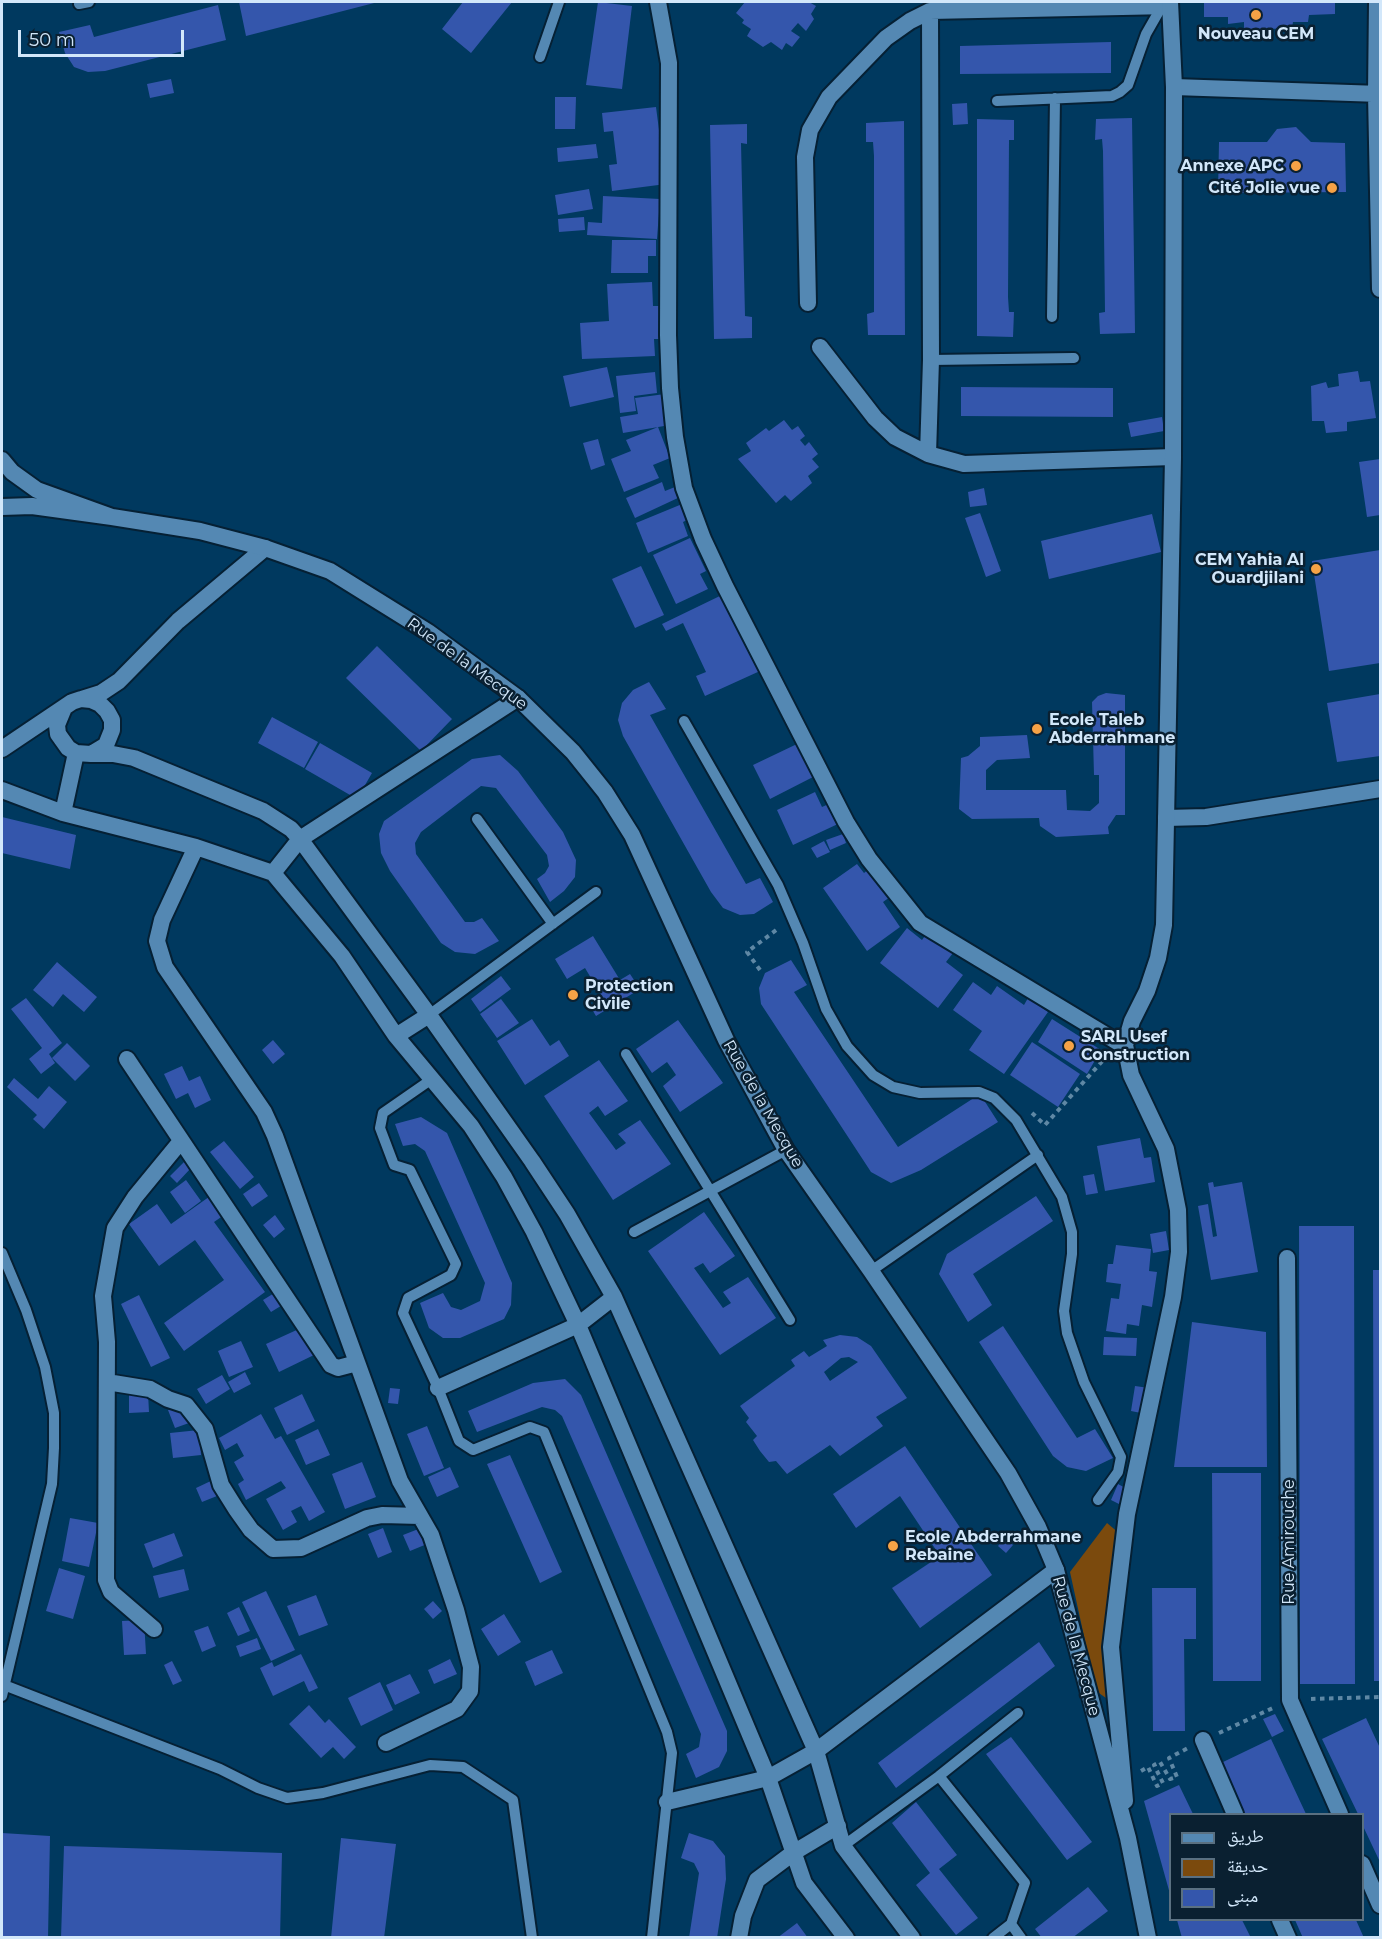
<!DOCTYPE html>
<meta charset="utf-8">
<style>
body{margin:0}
#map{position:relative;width:1382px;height:1939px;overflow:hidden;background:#00395f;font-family:Montserrat,"Noto Naskh Arabic",sans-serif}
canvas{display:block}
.frame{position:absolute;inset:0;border:3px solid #d2e7fa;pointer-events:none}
.legend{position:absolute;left:1169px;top:1813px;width:195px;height:108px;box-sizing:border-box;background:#0a2031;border:2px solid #5a7081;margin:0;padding:8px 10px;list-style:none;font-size:18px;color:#d2e7fa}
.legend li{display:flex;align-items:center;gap:12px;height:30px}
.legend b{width:30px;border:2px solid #5a7081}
.scale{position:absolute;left:18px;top:30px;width:166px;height:27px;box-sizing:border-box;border:3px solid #d2e7fa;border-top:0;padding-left:8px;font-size:18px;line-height:21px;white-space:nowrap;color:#d2e7fa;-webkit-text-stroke:4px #0a2031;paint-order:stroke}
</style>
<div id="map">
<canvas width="1382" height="1939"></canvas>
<div class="frame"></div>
<ul class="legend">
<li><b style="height:8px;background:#5488b3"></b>طريق</li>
<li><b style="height:16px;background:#7b4a0d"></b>حديقة</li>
<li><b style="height:16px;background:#3456ac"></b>مبنى</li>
</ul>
<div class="scale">50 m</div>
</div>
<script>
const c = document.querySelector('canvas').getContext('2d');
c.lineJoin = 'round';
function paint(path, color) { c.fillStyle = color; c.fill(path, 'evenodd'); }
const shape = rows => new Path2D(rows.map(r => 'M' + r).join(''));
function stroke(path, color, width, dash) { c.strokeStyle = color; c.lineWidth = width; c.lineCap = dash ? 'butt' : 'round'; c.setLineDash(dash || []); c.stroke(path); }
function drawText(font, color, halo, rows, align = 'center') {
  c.font = font + ' Montserrat,sans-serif'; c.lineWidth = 5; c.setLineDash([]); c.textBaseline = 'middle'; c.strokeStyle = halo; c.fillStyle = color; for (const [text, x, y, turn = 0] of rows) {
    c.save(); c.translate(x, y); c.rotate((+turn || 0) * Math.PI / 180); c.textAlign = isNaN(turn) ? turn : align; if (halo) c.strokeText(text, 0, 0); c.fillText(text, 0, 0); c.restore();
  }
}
paint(shape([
 [1107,1523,1120,1534,1112,1695,1106,1698,1096,1691,1070,1572]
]), '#7b4a0d');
paint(shape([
 [239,2,378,2,246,36],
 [463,2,512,2,471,53,442,29],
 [598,2,632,6,622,89,586,85],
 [745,2,809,2,816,6,811,14,814,19,806,31,798,23,791,31,800,37,792,47,786,43,782,50,771,42,763,47,747,36,751,29,742,23,744,20,736,13],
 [1204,2,1335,2,1335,14,1309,15,1308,22,1293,22,1292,28,1244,30,1244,22,1228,24,1228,17,1204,17],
 [218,5,226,40,105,71,88,72,74,67,65,53,59,32,90,25,94,37],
 [1111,42,1111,73,960,74,960,46],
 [171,79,174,93,150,98,147,84],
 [555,97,576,97,575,129,555,129],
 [967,103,968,124,953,125,952,104],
 [656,107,666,184,612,191,609,165,617,164,613,131,604,132,602,113],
 [1132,118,1135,333,1100,334,1099,313,1105,312,1103,151,1102,139,1095,140,1096,119],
 [977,119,1014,120,1014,140,1009,140,1008,297,1009,312,1014,312,1013,337,977,336],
 [904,121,905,335,868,335,867,314,874,312,874,156,873,142,866,142,866,123],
 [747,124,747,144,741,143,745,316,752,317,752,338,714,339,710,125],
 [1296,127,1311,142,1345,143,1346,192,1218,193,1219,142,1267,142,1277,129],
 [596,144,598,158,558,162,557,148],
 [589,189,593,209,558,215,555,195],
 [603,196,660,199,657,239,587,235,588,222,602,223],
 [584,217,585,230,559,232,558,219],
 [612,240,656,240,656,256,648,256,648,273,611,273],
 [652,282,653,306,662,306,663,339,654,339,655,356,582,359,580,323,609,321,607,284],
 [607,367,614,397,570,407,563,376],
 [1358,371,1360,382,1370,381,1376,418,1347,422,1347,431,1326,433,1324,421,1312,421,1311,386,1326,382,1328,388,1339,386,1338,374],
 [655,372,657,393,634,396,636,411,620,413,616,376],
 [961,387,1113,388,1113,417,961,416],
 [665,394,670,425,623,433,620,417,638,414,635,398],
 [1162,417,1164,431,1131,437,1128,423],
 [784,420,792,430,798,426,805,436,800,440,805,446,809,442,818,454,812,459,819,467,808,476,812,483,791,501,785,495,776,503,738,459,751,451,746,443,766,428,769,431],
 [658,427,670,458,653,465,659,478,624,492,611,459,631,451,626,440],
 [598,439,605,465,591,470,583,443],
 [1380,459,1380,515,1367,517,1359,462],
 [662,482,665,491,675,487,680,497,635,518,626,498],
 [984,488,987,505,970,507,968,492],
 [687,502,693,517,683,522,688,536,648,553,636,523],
 [980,513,1001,571,986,577,965,518],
 [1152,514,1161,552,1049,579,1041,541],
 [690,538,706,571,700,574,708,589,676,604,653,555],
 [1380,550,1380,663,1329,671,1312,561],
 [641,566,664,615,635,628,612,579],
 [724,594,760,671,705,696,696,676,706,672,683,623,666,631,662,624],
 [377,646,452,719,421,751,346,678],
 [649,682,666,709,650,715,746,884,760,878,773,902,754,914,740,915,723,908,711,892,623,736,618,720,622,703,633,690],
 [1106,693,1125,695,1125,815,1116,815,1108,827,1109,834,1056,837,1040,826,1039,818,972,819,959,809,961,758,968,756,980,746,980,737,1027,735,1030,758,997,760,986,770,986,790,1066,790,1067,810,1090,811,1099,803,1099,775,1094,775,1092,702,1098,696],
 [1380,694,1380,756,1337,762,1327,703],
 [272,717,318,742,304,768,258,743],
 [320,743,372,773,357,799,305,769],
 [797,744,813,777,770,799,753,765],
 [500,755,518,771,563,832,576,860,575,877,564,891,550,902,537,879,545,873,549,866,547,855,496,788,481,786,421,832,415,843,416,854,465,922,474,922,482,918,499,941,475,954,455,952,441,943,390,871,381,853,379,834,384,821,472,759],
 [815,792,822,807,831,803,840,823,793,845,777,810],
 [2,817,76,835,70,869,2,853],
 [843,834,846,843,830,850,826,840],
 [824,841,830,852,817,858,811,848],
 [857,864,864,873,870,868,890,897,883,902,900,927,867,951,823,888],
 [907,928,922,940,927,933,953,953,946,962,963,975,938,1008,880,963],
 [593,936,620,980,630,974,640,989,596,1016,590,1006,603,998,585,968,567,979,555,959],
 [791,960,807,985,794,992,898,1147,980,1094,998,1122,921,1170,891,1183,871,1172,761,1004,759,988,765,973],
 [57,962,97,997,84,1012,63,994,53,1007,33,990],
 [501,976,511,989,480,1012,471,999],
 [973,982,991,995,997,986,1024,1005,1028,998,1048,1012,1004,1074,969,1050,982,1031,953,1010],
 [26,998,62,1043,49,1054,55,1063,41,1074,29,1059,42,1048,11,1009],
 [501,999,519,1023,497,1038,480,1014],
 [532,1019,550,1046,559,1040,569,1056,525,1085,497,1041],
 [1052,1019,1101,1050,1087,1074,1038,1042],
 [678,1020,723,1083,680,1112,663,1086,676,1075,672,1069,667,1062,652,1073,636,1049],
 [273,1040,285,1054,273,1064,262,1050],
 [1032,1042,1080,1074,1058,1107,1010,1075],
 [67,1043,90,1066,75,1081,52,1058],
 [599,1060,628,1101,605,1116,598,1106,589,1113,616,1150,626,1143,618,1134,640,1120,671,1164,613,1200,544,1096],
 [182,1066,189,1081,200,1076,211,1100,195,1108,188,1093,176,1099,164,1074],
 [14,1078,38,1099,49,1086,67,1102,44,1129,33,1119,37,1115,7,1087],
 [421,1117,447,1133,512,1283,511,1305,504,1319,460,1338,443,1338,429,1328,420,1303,443,1293,451,1307,461,1310,480,1301,485,1283,425,1151,415,1144,403,1146,395,1124],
 [1140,1138,1144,1158,1151,1157,1155,1182,1105,1191,1097,1146],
 [224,1141,254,1177,240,1189,210,1152],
 [184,1162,191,1168,177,1183,170,1176],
 [1094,1174,1098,1193,1086,1195,1083,1176],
 [186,1180,201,1201,185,1213,170,1192],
 [1213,1182,1214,1187,1242,1182,1258,1272,1211,1280,1198,1206,1208,1204,1213,1237,1217,1236,1208,1183],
 [259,1183,268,1196,252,1207,243,1194],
 [213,1194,227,1213,214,1222,265,1292,184,1351,164,1323,224,1280,195,1240,159,1266,129,1224,157,1204,171,1224],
 [1036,1196,1053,1221,973,1274,992,1305,968,1322,939,1274,947,1254],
 [704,1212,735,1256,710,1273,703,1263,694,1268,723,1308,731,1303,723,1292,748,1277,776,1318,720,1355,648,1251],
 [275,1215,285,1229,274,1238,263,1225],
 [1299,1226,1354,1226,1355,1684,1300,1684],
 [1166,1231,1169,1250,1153,1253,1150,1234],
 [1116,1245,1151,1249,1149,1271,1157,1272,1152,1307,1142,1305,1139,1326,1127,1324,1126,1334,1106,1331,1111,1298,1119,1299,1121,1284,1106,1282,1108,1264,1113,1264],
 [1373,1270,1380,1270,1380,1681,1374,1681],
 [276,1292,284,1304,271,1312,263,1300],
 [139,1295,170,1358,151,1367,121,1304],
 [1192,1322,1266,1332,1267,1467,1174,1467],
 [1003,1326,1077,1438,1095,1429,1113,1458,1086,1471,1067,1467,1053,1456,979,1342],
 [301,1328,314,1355,279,1372,266,1344],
 [840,1335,857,1337,871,1346,907,1398,876,1417,883,1426,840,1456,830,1445,787,1474,776,1461,769,1462,760,1451,753,1440,757,1436,746,1422,749,1418,740,1406,795,1366,791,1360,804,1351,809,1357,827,1346,823,1340],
 [849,1357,858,1362,830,1381,824,1372,841,1358],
 [1104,1337,1137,1338,1136,1356,1103,1355],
 [241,1341,253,1367,229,1377,218,1351],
 [245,1372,251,1384,234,1393,228,1382],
 [222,1375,230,1389,206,1404,197,1389],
 [565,1379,581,1395,727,1731,727,1751,719,1767,696,1778,686,1754,699,1747,701,1734,562,1416,555,1410,542,1407,477,1432,468,1411,533,1383],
 [1135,1386,1149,1388,1146,1414,1131,1411],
 [390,1388,400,1389,398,1404,388,1403],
 [148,1393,149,1412,129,1413,129,1394],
 [302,1394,315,1421,287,1435,274,1408],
 [182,1405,189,1423,175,1428,168,1410],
 [261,1414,275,1439,281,1436,325,1512,309,1521,301,1506,291,1511,297,1522,283,1530,266,1499,286,1488,281,1481,246,1500,238,1484,244,1480,234,1462,244,1456,237,1443,225,1450,219,1438],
 [427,1426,444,1468,424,1476,407,1434],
 [318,1429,330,1455,306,1465,295,1440],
 [199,1430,201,1455,173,1458,170,1433],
 [905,1446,992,1575,920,1628,892,1588,940,1556,900,1496,856,1528,833,1494],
 [510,1455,562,1572,540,1583,487,1464],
 [362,1462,376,1497,345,1509,332,1474],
 [450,1467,459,1487,437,1497,428,1477],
 [1212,1473,1261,1473,1261,1681,1213,1681],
 [215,1479,222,1494,202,1502,196,1488],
 [1118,1484,1129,1490,1125,1507,1111,1500],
 [70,1518,98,1523,89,1567,62,1561],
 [383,1528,392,1552,378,1558,368,1534],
 [421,1528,427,1544,410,1551,403,1535],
 [174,1533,183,1556,153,1568,144,1544],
 [1005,1538,1013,1545,1006,1553,998,1546],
 [59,1568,85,1576,73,1619,46,1611],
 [184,1569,189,1590,159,1598,153,1576],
 [1152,1588,1196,1588,1196,1639,1184,1639,1185,1731,1153,1731],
 [266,1591,295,1650,271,1661,242,1602],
 [316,1595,328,1625,299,1636,287,1606],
 [433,1601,442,1611,433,1619,424,1609],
 [239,1607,250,1631,238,1636,227,1613],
 [504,1614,521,1642,498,1656,481,1629],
 [144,1620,146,1654,124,1655,122,1621],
 [208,1626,216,1646,202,1652,194,1631],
 [257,1638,261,1649,240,1657,236,1646],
 [1039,1642,1055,1666,896,1788,878,1763],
 [552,1650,563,1673,535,1686,525,1662],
 [301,1654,318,1688,309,1692,304,1681,273,1696,260,1668,272,1662,274,1667],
 [450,1659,457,1674,434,1684,428,1670],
 [172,1661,182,1681,173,1685,164,1665],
 [410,1674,420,1693,395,1705,386,1685],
 [380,1682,393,1710,361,1726,348,1698],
 [309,1705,325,1723,329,1719,356,1747,344,1759,333,1747,321,1758,289,1724],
 [1275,1714,1284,1731,1272,1737,1263,1719],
 [1366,1718,1380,1748,1380,1862,1362,1824,1362,1814,1358,1814,1322,1739],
 [1011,1737,1092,1842,1067,1860,986,1754],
 [1271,1739,1306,1814,1245,1814,1221,1763],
 [1179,1785,1193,1814,1170,1815,1170,1894,1144,1801],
 [916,1802,957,1855,939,1869,978,1918,956,1935,916,1885,930,1873,892,1823],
 [2,1833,50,1836,48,1938,2,1938],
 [689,1833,713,1841,725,1856,726,1879,717,1938,689,1938,699,1873,694,1863,681,1858],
 [341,1838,396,1844,384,1938,331,1938],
 [64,1846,282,1853,280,1938,61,1938],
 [1088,1887,1108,1911,1072,1938,1042,1938,1035,1929],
 [1177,1920,1242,1920,1251,1938,1182,1938],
 [1295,1920,1356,1920,1364,1938,1303,1938],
 [797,1923,808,1938,777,1938]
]), '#3456ac');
const service = shape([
 [79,4,89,2],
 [540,57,559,2],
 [997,101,1112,96,1120,92,1128,85,1146,34,1162,6],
 [1052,317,1055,98],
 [931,360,1074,358],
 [684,721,778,885,803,943,826,1009,847,1046,873,1075,893,1087,920,1093,979,1092,994,1098,1016,1120,1062,1197,1072,1232,1072,1254,1064,1311,1067,1333,1084,1382,1121,1457,1118,1472,1098,1500],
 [477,819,553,924],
 [429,1015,596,892],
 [626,1054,790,1320],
 [432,1079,383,1113,380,1128,394,1165,410,1170,456,1264,451,1275,408,1298,403,1313,438,1388,459,1441,473,1450,530,1427,544,1432,667,1732,672,1753,652,1938],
 [634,1232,786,1150],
 [2,1253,26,1310,45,1367,54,1413,54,1448,52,1484,2,1696],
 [871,1271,1038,1155],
 [4,1685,220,1769,258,1788,287,1798,323,1793,430,1765,463,1767,513,1800,532,1938],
 [939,1776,1025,1883,1011,1924,993,1938],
 [843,1846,939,1776,1018,1713],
 [1011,1924,1021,1938]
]);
const minor = shape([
 [658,2,669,63,668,335,670,388,675,437,684,488,703,539,725,586,846,822,869,859,920,923,1119,1043,1125,1045],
 [1377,2,1376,94,1380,289],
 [1174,87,1380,94],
 [808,303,805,157,810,130,829,97,886,38,910,21,930,11,1170,6],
 [820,347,875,418,895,437,928,454,964,464,1173,457],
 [928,454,931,360,930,11],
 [82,699,101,693,119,681,178,621,265,548],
 [2,749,72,702,81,699,91,700,100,704,107,711,112,720,112,730,106,745,91,754,76,753,68,748,58,734,57,725,64,708],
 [91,754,113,754,134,758,263,811,291,829,300,839,429,1015,532,1161,567,1214,614,1297,816,1751,843,1846,912,1938],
 [2,790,63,813,196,847,273,873,342,956,396,1036,471,1126,504,1177,534,1232,578,1325,768,1778,804,1883,846,1938],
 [63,813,76,753],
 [1166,818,1206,817,1380,789],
 [196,847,162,920,157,941,165,967,264,1112,275,1136,400,1481,431,1535,456,1610,471,1667,470,1691,457,1709,386,1743],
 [273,873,300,839,518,698],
 [396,1036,429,1015],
 [127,1059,331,1365,338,1368,357,1363],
 [1287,1258,1290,1700,1340,1814],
 [107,1382,150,1389,168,1399,186,1405,205,1429,221,1485,236,1509,251,1530,273,1549,301,1548,367,1518,382,1515,420,1516],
 [438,1388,578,1325,614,1297],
 [154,1629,111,1592,106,1580,107,1342,103,1296,115,1228,135,1197,181,1141],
 [1203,1740,1235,1814],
 [667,1802,768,1778,816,1751,1056,1570],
 [1362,1864,1380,1905],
 [1280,1920,1288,1938],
 [739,1938,743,1916,757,1880,793,1853,838,1826]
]);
const tertiary = shape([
 [2,460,12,472,37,490,112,517,32,506,2,507],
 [112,517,200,531,265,548,330,571,428,632,518,698,573,752,605,792,632,835,726,1040,786,1150,871,1271,1008,1473,1038,1527,1056,1570,1128,1838,1148,1938],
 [1125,1801,1111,1647,1127,1514,1173,1297,1179,1252,1178,1210,1166,1149,1131,1075,1125,1045,1132,1021,1147,991,1158,958,1164,925,1173,457,1174,87,1170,2]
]);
stroke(service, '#052034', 14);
stroke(minor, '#052034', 20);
stroke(tertiary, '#052034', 20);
stroke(shape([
 [760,970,747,952,779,928],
 [1032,1113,1045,1125,1106,1057],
 [1311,1699,1380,1697],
 [1219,1733,1275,1707],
 [1141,1771,1148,1767,1157,1786,1163,1783,1154,1765,1160,1762,1170,1779,1177,1777,1169,1758,1188,1748]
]), '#5f88a5', 4, [4.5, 4.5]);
stroke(service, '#5488b3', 10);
stroke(minor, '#5488b3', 16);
stroke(tertiary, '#5488b3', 16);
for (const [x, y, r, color] of [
 [1256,15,6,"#f6a246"],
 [1296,166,6,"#f6a246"],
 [1332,188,6,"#f6a246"],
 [1316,569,6,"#f6a246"],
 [1037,729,6,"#f6a246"],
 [573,995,6,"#f6a246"],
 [1069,1046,6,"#f6a246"],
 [893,1546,6,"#f6a246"]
]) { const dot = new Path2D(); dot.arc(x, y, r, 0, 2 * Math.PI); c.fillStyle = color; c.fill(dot); stroke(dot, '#0a2031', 2); }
drawText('bold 16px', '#d2e7fa', '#0a2031', [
 ["Nouveau CEM",1256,34,"center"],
 ["Annexe APC",1284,166,"right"],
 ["Cité Jolie vue",1320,188,"right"],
 ["CEM Yahia Al",1304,560,"right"],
 ["Ouardjilani",1304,578,"right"],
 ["Ecole Taleb",1049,720],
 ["Abderrahmane",1049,738],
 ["Protection",585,986],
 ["Civile",585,1004],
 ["SARL Usef",1081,1037],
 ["Construction",1081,1055],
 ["Ecole Abderrahmane",905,1537],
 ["Rebaine",905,1555]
], 'left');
drawText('16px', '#d2e7fa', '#0a2031', [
 ["Rue de la Mecque",467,664,36],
 ["Rue de la Mecque",763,1104,60],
 ["Rue Amirouche",1289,1542,-90],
 ["Rue de la Mecque",1076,1646,75]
]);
</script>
